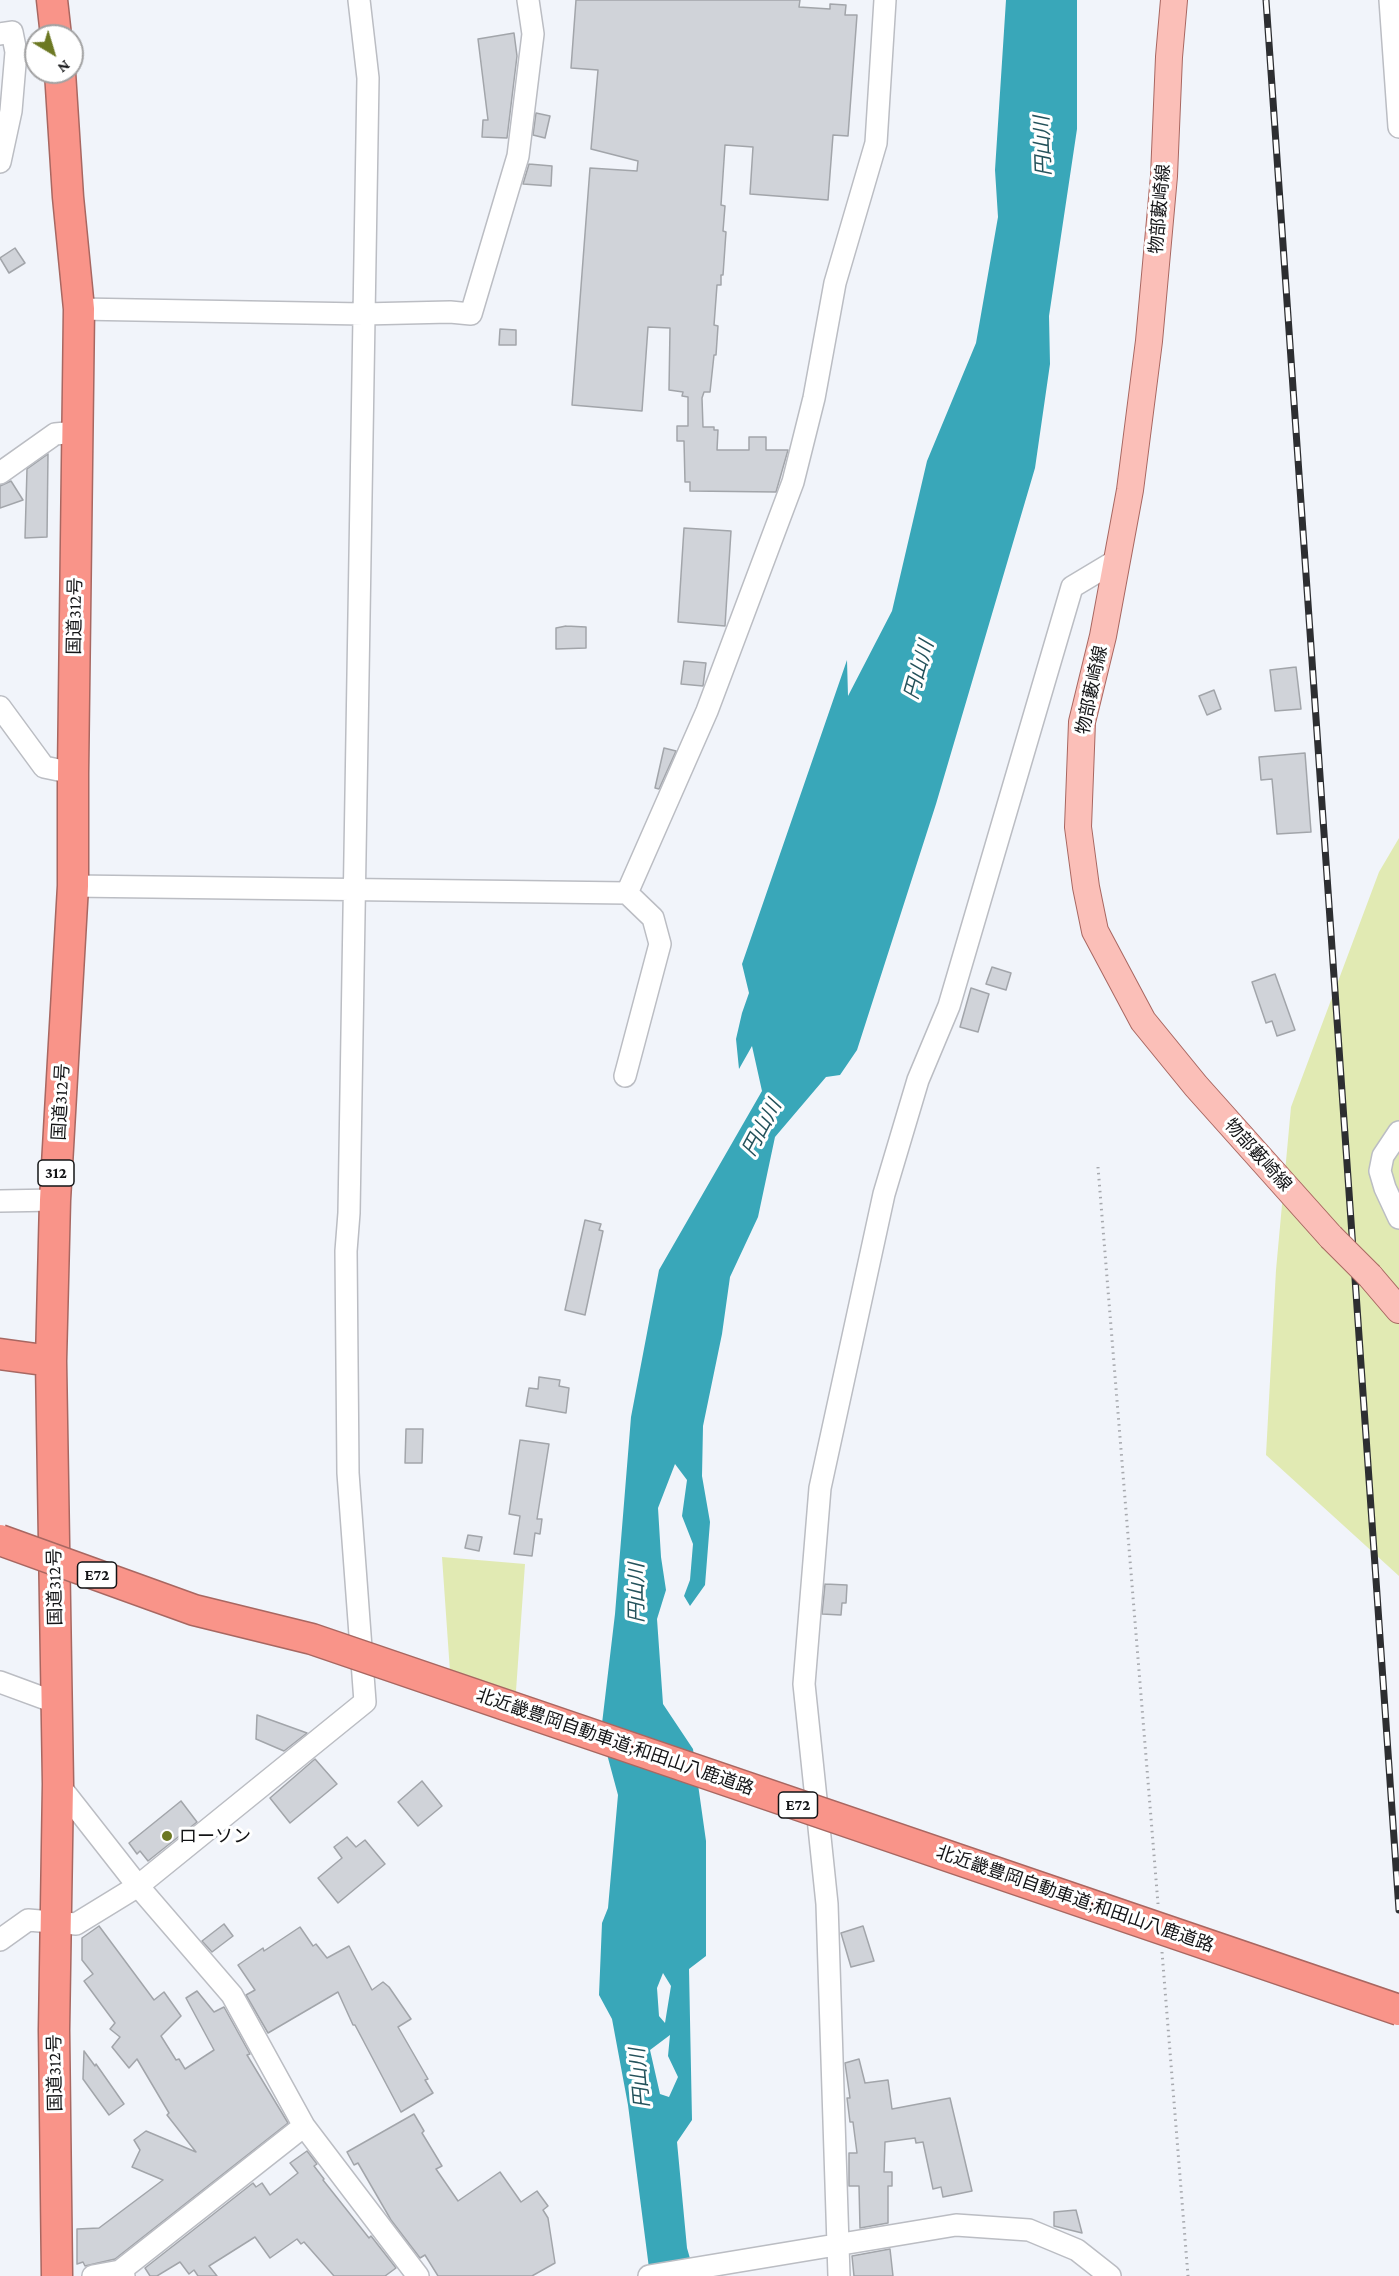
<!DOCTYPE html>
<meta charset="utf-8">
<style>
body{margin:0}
#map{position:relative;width:1399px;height:2276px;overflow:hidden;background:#f1f4fa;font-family:"Crimson Pro",serif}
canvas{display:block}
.north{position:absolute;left:24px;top:24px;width:60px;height:60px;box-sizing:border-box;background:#fff;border:2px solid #a1a1a2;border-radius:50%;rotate:142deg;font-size:16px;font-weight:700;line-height:24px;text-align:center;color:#131416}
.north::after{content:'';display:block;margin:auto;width:21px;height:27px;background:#6c7823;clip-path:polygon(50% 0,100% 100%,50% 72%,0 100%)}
</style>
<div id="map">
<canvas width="1399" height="2276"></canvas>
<div class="north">N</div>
</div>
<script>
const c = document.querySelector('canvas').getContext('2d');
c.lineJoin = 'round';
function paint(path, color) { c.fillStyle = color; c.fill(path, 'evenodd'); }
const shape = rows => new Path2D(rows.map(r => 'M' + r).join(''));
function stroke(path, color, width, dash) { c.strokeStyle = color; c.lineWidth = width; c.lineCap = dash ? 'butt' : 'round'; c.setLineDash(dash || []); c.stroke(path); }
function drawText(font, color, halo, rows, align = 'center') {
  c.font = font + ' "Crimson Pro","Noto Sans JP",serif'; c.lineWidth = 6; c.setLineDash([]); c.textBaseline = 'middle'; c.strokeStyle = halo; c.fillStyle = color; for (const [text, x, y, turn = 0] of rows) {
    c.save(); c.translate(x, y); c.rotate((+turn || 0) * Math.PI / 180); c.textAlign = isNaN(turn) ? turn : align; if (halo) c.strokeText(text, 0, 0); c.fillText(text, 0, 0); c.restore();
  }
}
paint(shape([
 [1399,838,1399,1576,1266,1455,1276,1270,1291,1107,1379,872],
 [442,1557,525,1564,515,1705,451,1686]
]), '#e1eab3');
paint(shape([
 [1006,0,1077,0,1077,129,1049,316,1050,364,1035,468,936,804,857,1050,840,1075,826,1077,775,1137,758,1217,730,1277,722,1334,703,1426,702,1476,710,1522,705,1585,690,1606,684,1596,690,1580,693,1544,682,1516,687,1480,675,1464,658,1508,661,1557,666,1590,657,1619,663,1704,693,1749,706,1841,706,1956,689,1969,692,2120,677,2142,687,2248,695,2276,650,2276,628,2105,612,2019,599,1995,602,1923,608,1908,618,1795,601,1732,615,1614,631,1417,659,1270,762,1091,752,1046,739,1069,736,1039,742,1013,749,993,742,964,847,660,848,696,892,611,927,461,976,343,998,217,995,170],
 [663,1973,671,1986,665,2023,659,2016,657,1988],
 [670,2035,668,2056,678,2077,669,2097,660,2094,650,2050]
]), '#39a7b9');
const building = shape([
 [576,0,800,0,799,7,830,9,830,4,846,5,845,15,857,15,848,136,833,135,828,200,750,194,753,147,725,145,721,205,725,206,723,231,726,232,723,275,721,275,721,285,717,285,714,325,718,326,716,355,714,355,710,392,704,392,702,398,703,427,714,427,714,430,718,430,717,450,749,450,749,437,766,437,766,450,788,450,776,492,690,491,690,482,685,482,684,441,677,441,677,426,688,426,688,397,682,396,683,392,669,390,670,328,648,327,642,411,572,405,590,168,637,171,638,161,591,149,598,70,571,68,576,0],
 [514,33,517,56,507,138,482,137,483,120,488,120,478,39,514,33],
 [536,113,550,116,545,138,533,135,536,113],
 [529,164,552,166,551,186,523,184,529,164],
 [15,248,25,263,9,273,0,258,15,248],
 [500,329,516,330,516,345,499,345,500,329],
 [48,454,47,537,25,538,27,469,48,454],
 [11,481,23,500,0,508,0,486,11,481],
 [684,528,731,531,725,626,678,622,684,528],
 [566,626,586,627,586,648,556,649,556,628,566,626],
 [684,661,706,663,703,686,681,684,684,661],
 [1296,667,1301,709,1275,711,1270,670,1296,667],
 [1214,690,1221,709,1207,715,1199,696,1214,690],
 [664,748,676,751,659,789,655,788,664,748],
 [1305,753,1311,832,1277,834,1272,779,1261,780,1259,757,1305,753],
 [992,967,1011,973,1006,990,986,984,992,967],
 [1275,974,1295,1030,1277,1036,1272,1021,1266,1023,1252,982,1275,974],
 [971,988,989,994,978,1032,960,1027,971,988],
 [585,1220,601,1224,599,1230,603,1231,585,1315,565,1310,585,1220],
 [539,1377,560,1380,559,1386,569,1388,566,1413,526,1406,529,1388,538,1389,539,1377],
 [406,1429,423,1429,422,1463,405,1463,406,1429],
 [520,1440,549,1444,537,1519,542,1519,540,1534,535,1533,532,1556,514,1554,520,1516,509,1514,520,1440],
 [468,1535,482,1537,479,1551,465,1548,468,1535],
 [825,1584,847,1585,846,1603,842,1603,841,1615,822,1614,825,1584],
 [257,1715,307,1733,284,1751,256,1739,257,1715],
 [315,1759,337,1784,290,1823,270,1798,315,1759],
 [422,1781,442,1806,418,1826,398,1802,422,1781],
 [181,1801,197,1822,148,1861,140,1851,137,1854,129,1843,181,1801],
 [347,1837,356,1847,365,1840,385,1864,338,1903,318,1878,342,1858,334,1847,347,1837],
 [224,1924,233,1936,212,1952,202,1941,224,1924],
 [99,1926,154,2000,164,1992,181,2016,161,2036,176,2060,179,2059,185,2069,214,2050,186,1998,197,1991,214,2012,224,2007,250,2054,247,2055,288,2123,115,2259,85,2266,83,2262,77,2264,77,2229,99,2228,163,2180,132,2167,140,2150,134,2140,146,2131,196,2152,167,2115,169,2113,137,2059,129,2068,112,2047,120,2037,110,2029,115,2023,84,1981,93,1974,82,1960,82,1938,99,1926],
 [863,1926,874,1961,851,1967,841,1933,863,1926],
 [300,1927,313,1946,316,1944,327,1958,349,1946,372,1990,383,1982,389,1987,411,2019,398,2027,428,2079,425,2080,433,2093,401,2112,355,2025,353,2025,338,1992,268,2033,246,1995,255,1990,238,1965,263,1948,264,1951,300,1927],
 [84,2051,95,2066,96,2064,124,2104,109,2115,83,2079,84,2051],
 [859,2059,865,2083,888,2080,892,2109,950,2098,972,2191,943,2197,941,2187,933,2189,923,2142,916,2143,915,2138,885,2142,884,2172,892,2172,892,2186,888,2186,888,2223,860,2228,859,2186,849,2186,849,2153,857,2153,853,2122,850,2122,847,2098,850,2098,845,2063,859,2059],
 [414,2114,424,2131,422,2133,442,2166,436,2169,458,2201,500,2172,521,2202,537,2191,548,2206,543,2210,548,2218,555,2263,532,2276,438,2276,425,2255,420,2258,391,2220,358,2163,354,2165,347,2152,414,2114],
 [307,2151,317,2164,314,2166,324,2179,323,2180,369,2238,371,2236,396,2268,385,2276,334,2276,304,2242,301,2244,297,2239,270,2258,255,2237,209,2266,217,2276,198,2276,194,2270,189,2274,180,2262,157,2276,150,2276,145,2268,253,2183,256,2187,262,2183,270,2195,298,2173,290,2163,307,2151],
 [1076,2210,1082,2233,1054,2226,1054,2212,1076,2210],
 [890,2249,893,2276,854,2276,852,2256,890,2249]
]);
paint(building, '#d0d3d9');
stroke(building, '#a2a5aa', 1.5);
const minor = shape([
 [1390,0,1399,127],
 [0,34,12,32,16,52,11,111,0,162],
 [79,309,363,314,450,312,471,314,518,156,533,34,528,0],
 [0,473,55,434,77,432],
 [0,707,44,767,73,773],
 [73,886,627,893,653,918,660,944,625,1076],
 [627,893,707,711,793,482,814,398,835,283,876,143,885,0],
 [1399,1132,1383,1156,1380,1171,1385,1188,1399,1218],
 [0,1201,55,1200],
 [0,1682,57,1703],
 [58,1784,138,1886,232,1995,304,2126,418,2276],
 [0,1940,28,1920,76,1924,138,1886,365,1702,348,1473,346,1251,349,1213,368,78,359,0],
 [120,2271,304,2126],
 [93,2276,120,2271,124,2276],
 [649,2276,956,2225,1029,2230,1077,2250,1110,2276],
 [839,2276,827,1904,804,1684,820,1488,884,1194,918,1080,949,1006,1072,587,1117,560]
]);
const major = shape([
 [1174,0,1169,57,1164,176,1149,341,1130,490,1103,636,1082,722,1078,827,1086,887,1095,931,1143,1021,1196,1086,1331,1237],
 [1370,1276,1399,1310]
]);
const highway = shape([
 [52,0,56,36],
 [0,1354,51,1361],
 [57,2276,54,2030,58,1784,51,1361,55,1200,73,886,73,773,79,309,68,197,60,72]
]);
stroke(minor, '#bbbdc3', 24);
stroke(major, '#a86761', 28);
stroke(highway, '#a86761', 33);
stroke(shape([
 [1098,1167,1158,1904],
 [1162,1952,1188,2276]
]), '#a7a9ae', 3, [1.5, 4.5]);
stroke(minor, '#fff', 21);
stroke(major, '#fbbfb8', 26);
stroke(highway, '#f99489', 30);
const rail = shape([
 [1266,0,1399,1910]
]);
stroke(rail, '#2d2e31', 7);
stroke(rail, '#fff', 4.5, [14]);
const majorBridge = shape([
 [1331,1237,1370,1276]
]);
const highwayBridge = shape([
 [0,1540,194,1610,312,1639,1399,2010]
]);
stroke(majorBridge, '#a86761', 28, []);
stroke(highwayBridge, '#a86761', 33, []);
stroke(majorBridge, '#fbbfb8', 26);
stroke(highwayBridge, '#f99489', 30);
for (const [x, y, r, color] of [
 [167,1836,6,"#6c7823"]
]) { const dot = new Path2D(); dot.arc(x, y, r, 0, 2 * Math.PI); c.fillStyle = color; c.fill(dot); stroke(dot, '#fff', 2); }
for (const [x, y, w] of [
 [56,1173,36],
 [97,1575,39],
 [798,1805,39]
]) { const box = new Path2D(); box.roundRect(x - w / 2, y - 13, w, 26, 4.5); c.fillStyle = '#fff'; c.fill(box); stroke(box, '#131416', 1.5); }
drawText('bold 16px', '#131416', null, [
 ["312",56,1173],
 ["E72",97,1575],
 ["E72",798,1805]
]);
drawText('18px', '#131416', '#fff', [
 ["物部藪崎線",1160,209,-85],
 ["国道312号",75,616,-89],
 ["物部藪崎線",1092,690,-78],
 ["国道312号",61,1102,-87],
 ["物部藪崎線",1258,1155,48],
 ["国道312号",55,1587,-91],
 ["北近畿豊岡自動車道;和田山八鹿道路",615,1742,19],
 ["北近畿豊岡自動車道;和田山八鹿道路",1075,1899,19],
 ["国道312号",55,2073,-91]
]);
drawText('18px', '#131416', '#fff', [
 ["ローソン",179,1836]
], 'left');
drawText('italic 20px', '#24525b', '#fff', [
 ["円山川",1043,146,-92],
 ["円山川",919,670,-74],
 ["円山川",762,1128,-62],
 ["円山川",637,1593,-90],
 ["円山川",640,2078,-95]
]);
</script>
